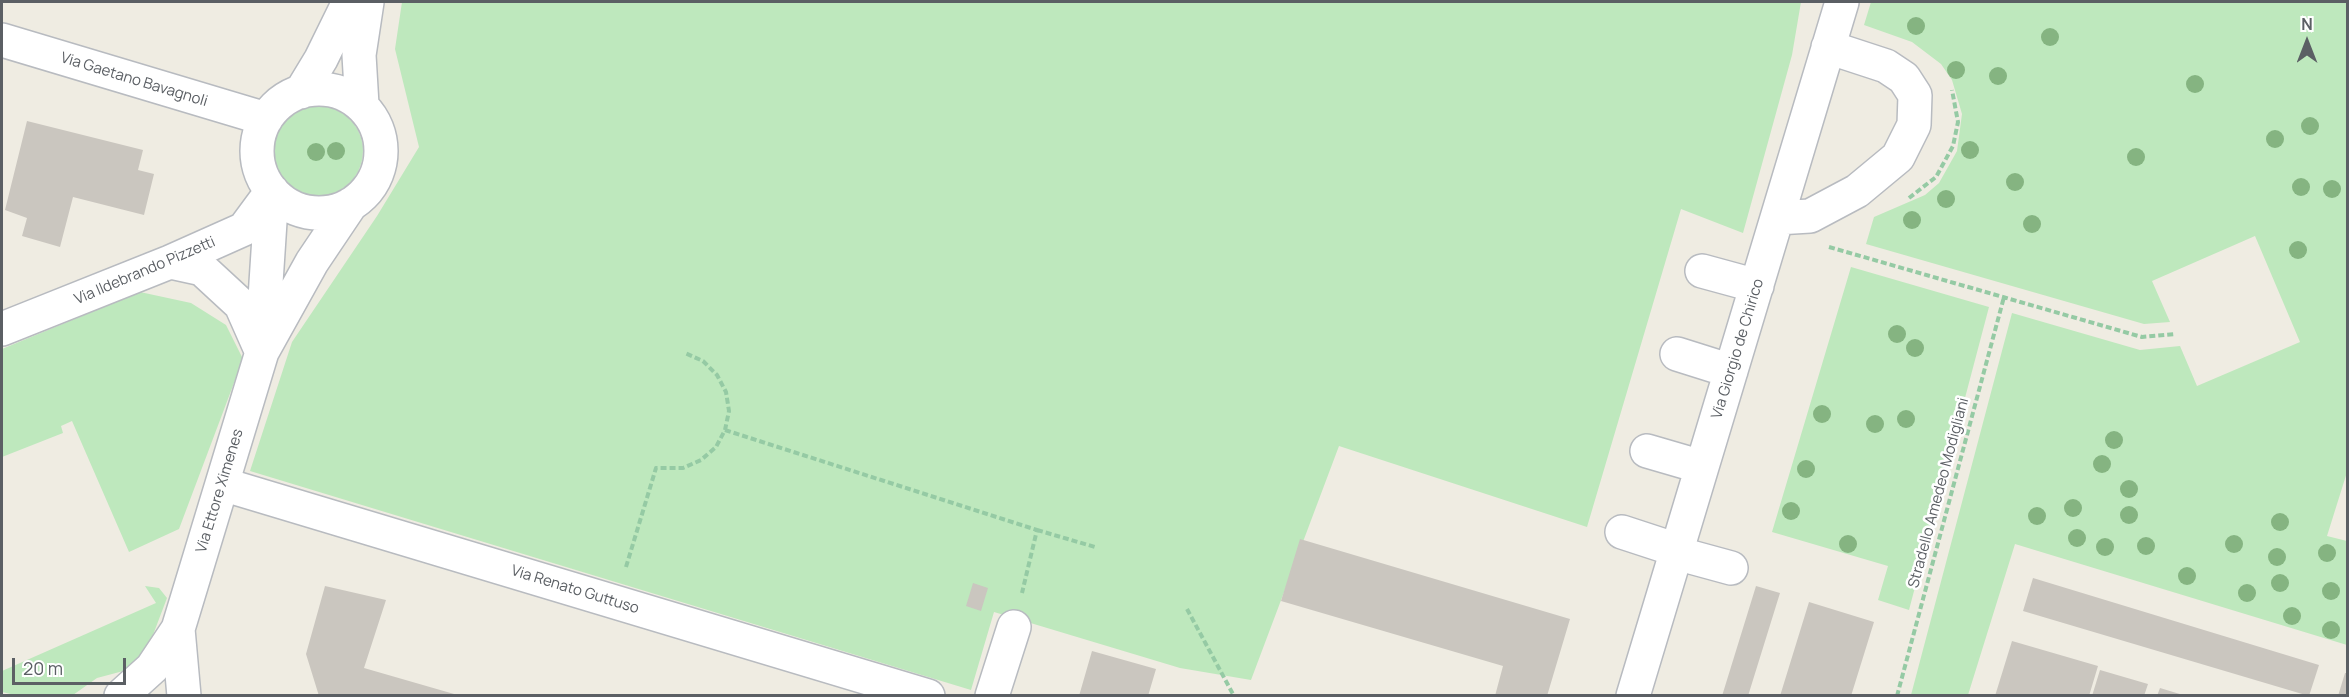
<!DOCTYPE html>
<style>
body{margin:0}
#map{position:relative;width:2349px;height:697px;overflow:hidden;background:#efece2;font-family:Manrope,sans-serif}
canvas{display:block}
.frame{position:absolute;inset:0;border:3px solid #5b5f64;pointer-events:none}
.north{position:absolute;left:2277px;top:12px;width:60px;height:60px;-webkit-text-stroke:4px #fff;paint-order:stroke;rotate:0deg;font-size:16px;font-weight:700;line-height:24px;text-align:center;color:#5b5f64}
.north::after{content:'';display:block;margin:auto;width:21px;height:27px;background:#5b5f64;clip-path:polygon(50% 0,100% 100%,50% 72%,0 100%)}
.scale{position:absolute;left:12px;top:658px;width:114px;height:27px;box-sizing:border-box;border:3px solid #5b5f64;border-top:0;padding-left:8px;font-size:18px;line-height:21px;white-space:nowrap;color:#5b5f64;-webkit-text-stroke:4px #fff;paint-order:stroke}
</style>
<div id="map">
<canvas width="2349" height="697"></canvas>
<div class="frame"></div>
<div class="north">N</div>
<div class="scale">20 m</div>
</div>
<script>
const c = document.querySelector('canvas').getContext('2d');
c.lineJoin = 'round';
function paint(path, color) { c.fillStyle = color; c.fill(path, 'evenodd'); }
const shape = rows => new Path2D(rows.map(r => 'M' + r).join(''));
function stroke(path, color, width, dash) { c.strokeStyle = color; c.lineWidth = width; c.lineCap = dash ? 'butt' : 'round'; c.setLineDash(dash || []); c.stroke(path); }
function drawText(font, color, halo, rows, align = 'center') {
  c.font = font + ' Manrope,sans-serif'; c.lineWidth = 5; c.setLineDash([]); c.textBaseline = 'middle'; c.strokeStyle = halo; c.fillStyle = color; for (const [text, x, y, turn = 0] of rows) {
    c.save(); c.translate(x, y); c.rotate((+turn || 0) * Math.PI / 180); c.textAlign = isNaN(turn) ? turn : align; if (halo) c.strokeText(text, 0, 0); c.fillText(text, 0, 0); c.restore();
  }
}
paint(shape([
 [402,2,1801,2,1792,55,1743,233,1681,209,1587,527,1339,446,1251,680,1180,668,994,612,971,690,250,471,292,342,377,216,419,147,395,49],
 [1871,2,2347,2,2348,469,2327,536,2347,541,2347,645,2015,544,1968,695,1911,695,2012,313,2140,350,2180,346,2197,386,2300,342,2255,236,2152,281,2170,322,2144,324,1866,244,1874,217,1925,195,1939,183,1957,151,1962,114,1952,80,1941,64,1912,42,1864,25],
 '273 151a45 45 0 1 1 90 0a45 45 0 1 1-90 0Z',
 [1851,267,1989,307,1909,610,1878,600,1888,566,1772,532],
 [140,292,191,303,226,325,243,359,179,529,129,552,72,421,61,426,63,433,2,457,2,349],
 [145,586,159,588,167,598,145,656,127,670,97,678,73,695,15,695,2,692,2,671,156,603]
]), '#bee8bd');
paint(shape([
 [27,121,143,150,138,170,154,174,144,215,73,197,60,247,22,236,27,218,5,210],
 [1300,539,1570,619,1547,696,1495,696,1503,666,1281,601],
 [2033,578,2319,665,2309,696,2023,611],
 [973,583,988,588,981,611,966,606],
 [325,586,386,600,364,668,461,696,319,696,306,654],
 [1756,586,1780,593,1748,696,1722,696],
 [1809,602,1874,622,1851,696,1780,696],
 [2012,641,2098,666,2089,696,1995,696],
 [1092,651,1156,669,1148,696,1079,696],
 [2100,670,2148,684,2144,696,2092,696],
 [2345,673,2348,673,2348,696,2338,696],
 [2160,688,2183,695,2183,696,2157,696]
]), '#cac6bf');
const minor = shape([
 [2,40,266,119],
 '257 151a62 62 0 1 1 124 0a62 62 0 1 1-124 0Z',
 [301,92,321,59,349,2],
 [362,105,359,55,367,2],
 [1777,218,1810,216,1857,191,1898,157,1914,125,1915,95,1904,78,1886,66,1828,47],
 [170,262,202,269,241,305,260,348],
 [1702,271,1757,286],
 [2,329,170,262,244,229,272,191],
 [262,344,272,191],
 [1677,354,1731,371],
 [1647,451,1702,467],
 [222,484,928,696],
 [1622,532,1677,550],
 [1676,553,1731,568],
 [178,629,184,696],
 [121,696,152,668,178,629,262,352,312,262,351,204],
 [992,696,1014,627],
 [1633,696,1842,2]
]);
stroke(minor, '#b8bbc0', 36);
stroke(shape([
 [1909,198,1936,177,1953,146,1958,122,1952,90],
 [1829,247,2142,337,2175,334],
 [725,430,1037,530,1022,593],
 [1037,530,1095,547],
 [626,567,656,468,683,468,701,460,716,447,725,430,729,411,726,392,717,375,703,361,685,353],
 [1187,609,1234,696],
 [1897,696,2004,297]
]), '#95caa4', 4, [6, 3]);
stroke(minor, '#fff', 33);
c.fillStyle = '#85b481';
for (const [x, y] of [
 [1916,26],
 [2050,37],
 [1956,70],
 [1998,76],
 [2195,84],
 [2310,126],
 [2275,139],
 [1970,150],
 [336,151],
 [316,152],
 [2136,157],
 [2015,182],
 [2301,187],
 [2332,189],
 [1946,199],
 [1912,220],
 [2032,224],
 [2298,250],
 [1897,334],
 [1915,348],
 [1822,414],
 [1906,419],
 [1875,424],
 [2114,440],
 [2102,464],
 [1806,469],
 [2129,489],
 [2073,508],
 [1791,511],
 [2129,515],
 [2037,516],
 [2280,522],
 [2077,538],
 [1848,544],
 [2234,544],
 [2146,546],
 [2105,547],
 [2327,553],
 [2277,557],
 [2187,576],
 [2280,583],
 [2331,591],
 [2247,593],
 [2292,616],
 [2331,630]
]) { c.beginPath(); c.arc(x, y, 9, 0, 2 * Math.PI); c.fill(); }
drawText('15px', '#5b5f64', '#fff', [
 ["Via Gaetano Bavagnoli",134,80,17],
 ["Via Ildebrando Pizzetti",145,271,-23],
 ["Via Giorgio de Chirico",1738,349,-73],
 ["Via Ettore Ximenes",220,491,-73],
 ["Stradello Amedeo Modigliani",1939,493,-75],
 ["Via Renato Guttuso",575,590,17]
]);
</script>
